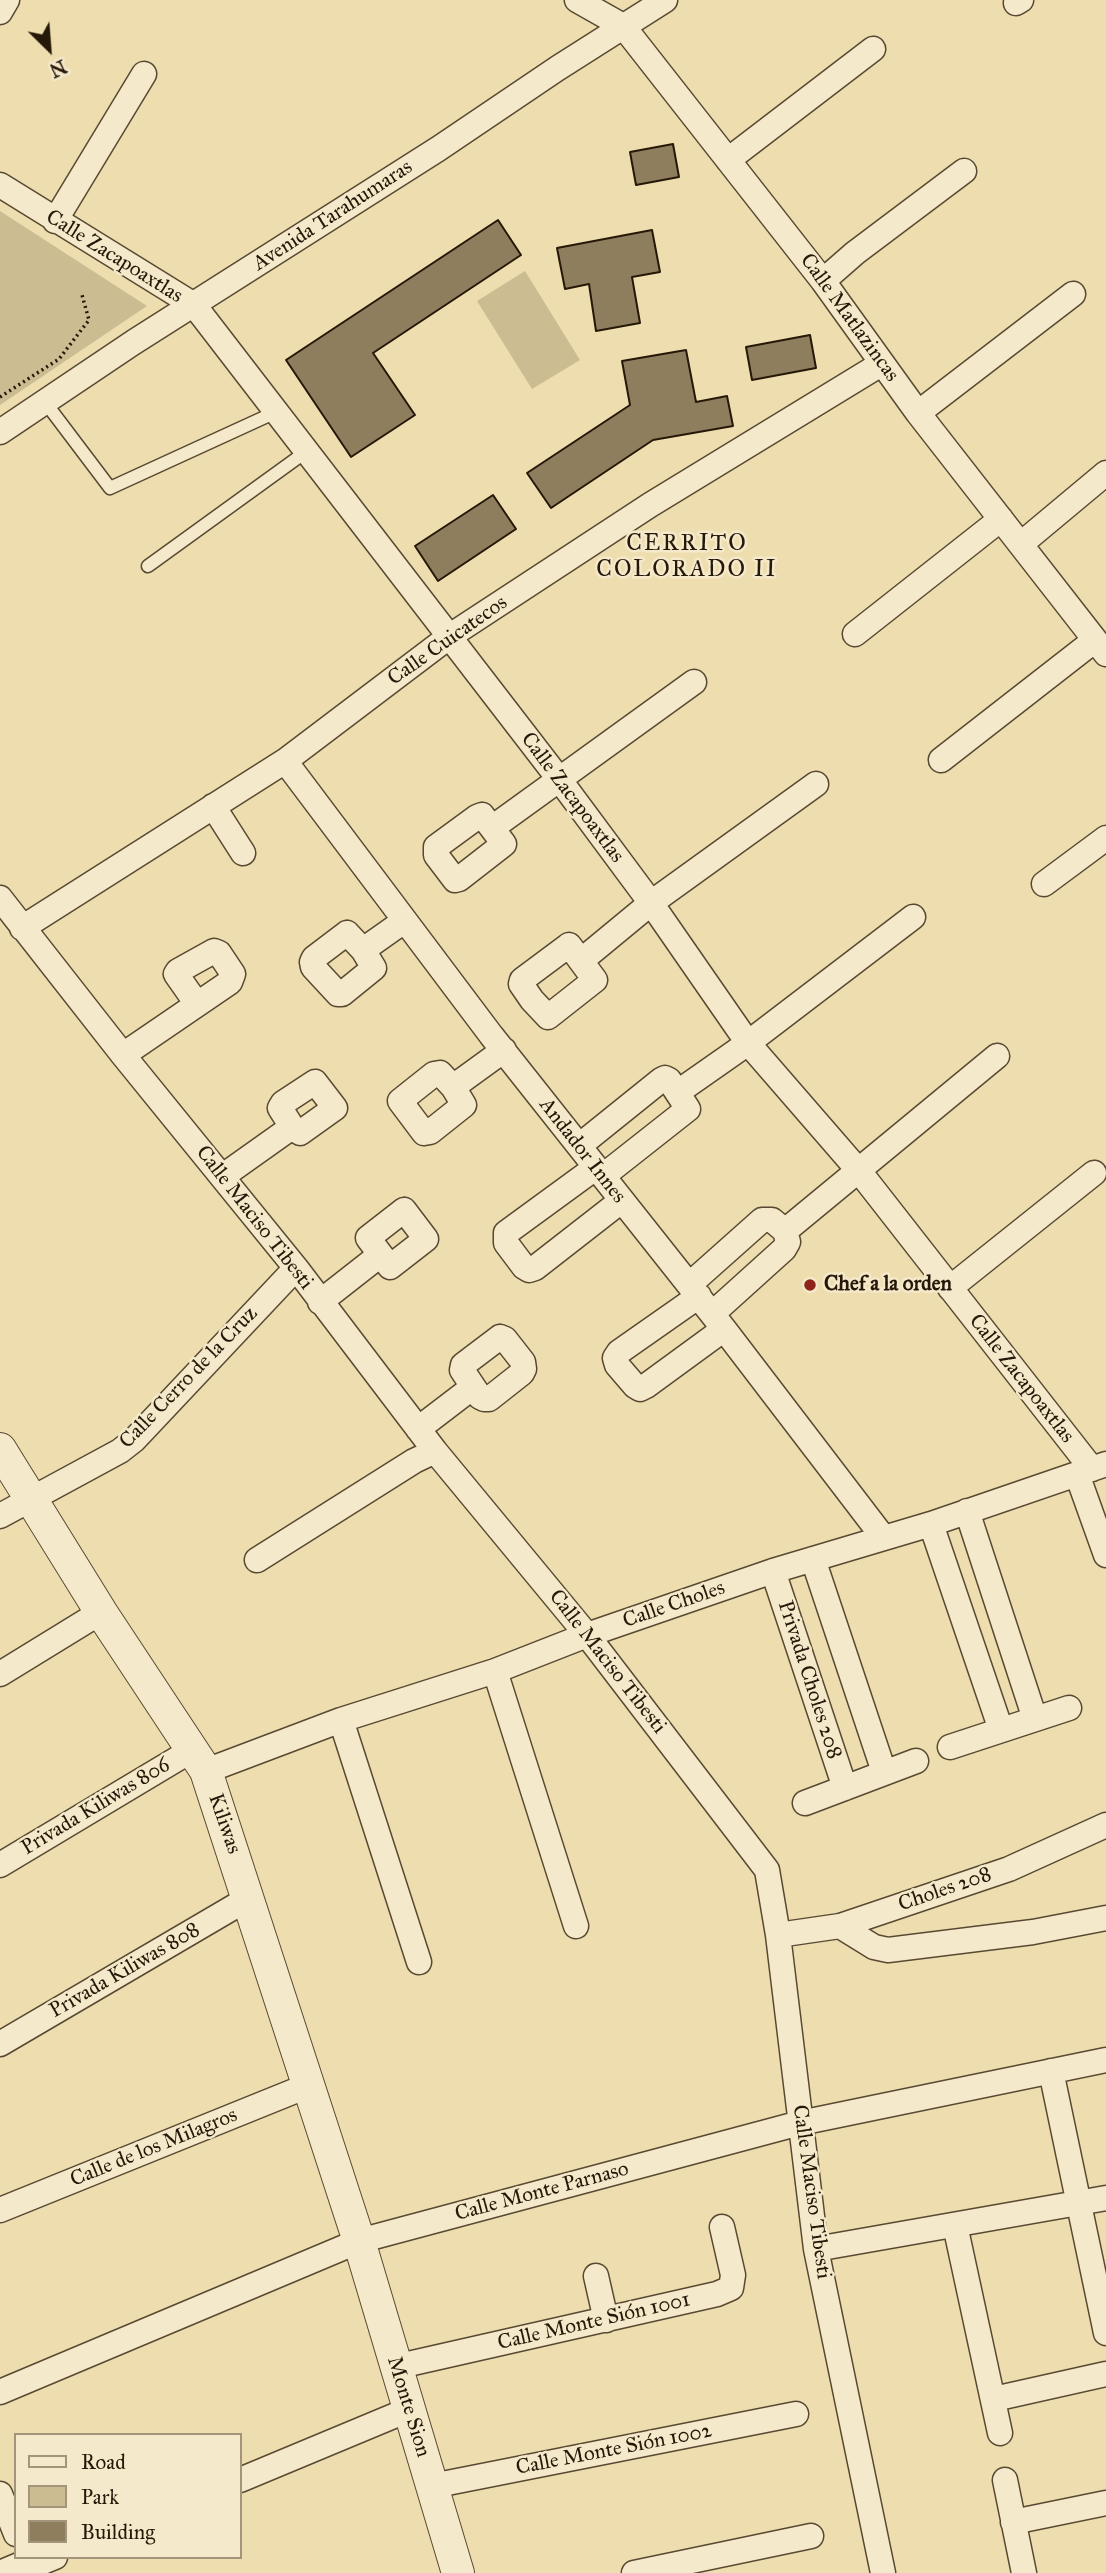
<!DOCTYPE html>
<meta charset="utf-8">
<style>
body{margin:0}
#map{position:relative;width:1106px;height:2573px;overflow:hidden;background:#eeddae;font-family:"IM FELL Great Primer",serif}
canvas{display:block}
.legend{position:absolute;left:14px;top:2433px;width:228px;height:126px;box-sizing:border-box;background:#f4e9ca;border:2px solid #a2957c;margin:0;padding:9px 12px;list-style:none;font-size:21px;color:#261808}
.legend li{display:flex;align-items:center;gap:14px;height:35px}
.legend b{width:35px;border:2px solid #a2957c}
.north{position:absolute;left:14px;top:14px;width:70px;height:70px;-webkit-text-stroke:5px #f4e9ca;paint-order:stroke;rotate:155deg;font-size:19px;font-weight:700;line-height:28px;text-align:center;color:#261808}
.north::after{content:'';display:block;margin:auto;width:24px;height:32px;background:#261808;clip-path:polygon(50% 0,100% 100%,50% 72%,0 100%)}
</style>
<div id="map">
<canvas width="1106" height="2573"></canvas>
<ul class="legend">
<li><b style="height:9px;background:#f4e9ca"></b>Road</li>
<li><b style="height:19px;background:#ccbc92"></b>Park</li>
<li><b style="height:19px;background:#8e7e5e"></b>Building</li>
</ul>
<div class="north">N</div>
</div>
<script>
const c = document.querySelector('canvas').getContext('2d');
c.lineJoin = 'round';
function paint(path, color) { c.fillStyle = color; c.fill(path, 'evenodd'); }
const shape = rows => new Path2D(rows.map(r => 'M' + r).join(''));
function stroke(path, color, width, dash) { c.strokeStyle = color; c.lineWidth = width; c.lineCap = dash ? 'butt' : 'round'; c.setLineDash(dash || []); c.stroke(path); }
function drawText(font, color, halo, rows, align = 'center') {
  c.font = font + ' "IM FELL Great Primer",serif'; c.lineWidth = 5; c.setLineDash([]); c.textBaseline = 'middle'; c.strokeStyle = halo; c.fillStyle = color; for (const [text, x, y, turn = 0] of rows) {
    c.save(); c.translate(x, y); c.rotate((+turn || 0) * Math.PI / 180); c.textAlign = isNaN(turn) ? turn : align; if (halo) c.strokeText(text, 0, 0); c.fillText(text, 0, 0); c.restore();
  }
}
paint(shape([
 [0,211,147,306,0,405],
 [525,271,580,360,532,389,477,301]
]), '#ccbc92');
const building = shape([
 [673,144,679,177,636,185,630,152,673,144],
 [498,220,521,255,373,353,415,415,351,457,286,360,498,220],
 [652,230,660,272,632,277,640,323,596,331,589,284,565,289,557,248,652,230],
 [810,335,816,368,752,380,746,347,810,335],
 [686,350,696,402,727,396,733,426,653,440,551,508,527,473,630,405,622,361,686,350],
 [493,495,516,529,438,581,415,546,493,495]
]);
paint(building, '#8e7e5e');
stroke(building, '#261808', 2);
const service = shape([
 [45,402,110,488,276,412],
 [148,566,307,451]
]);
const minor = shape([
 [577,0,623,26,823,281,918,413,1106,654],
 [1016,3,1021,0],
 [0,12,7,0],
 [728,160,873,49],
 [0,185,194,305,559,779,651,903,748,1043,859,1171,1092,1469],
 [55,221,144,74],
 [823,281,855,253,964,171],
 [918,413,1073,294],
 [0,432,134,342,438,149,558,68,665,0],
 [1021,544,1106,473],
 [855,634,1001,519],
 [941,760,1095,640],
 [285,761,491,1035,724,1329,883,1537],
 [213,806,243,853],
 [482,815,504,844,459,879,455,880,436,855,436,847,477,817,482,815],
 [492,828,694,682],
 [1044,884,1106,838],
 [0,898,123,1055,296,1268,435,1451,587,1635,767,1870,778,1935,816,2249,883,2573],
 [22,928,285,761,450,636,650,505,881,364],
 [347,933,363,950,374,968,342,994,338,994,313,967,312,962,314,958,347,933],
 [569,945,595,980,548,1017,532,1000,521,984,522,980,569,945],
 [363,950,404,921],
 [582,960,651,903,816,784],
 [123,1055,230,982,233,974,219,953,214,951,178,971,176,974,197,1004],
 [440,1073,453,1087,464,1105,430,1132,424,1133,400,1101,434,1074,440,1073],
 [315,1082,335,1108,300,1133,292,1127,280,1108,283,1103,315,1082],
 [453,1087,504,1050],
 [678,1092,748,1043,913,917],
 [579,1146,661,1080,665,1078,669,1080,688,1109,603,1176],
 [595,1168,506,1233,506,1243,524,1267,529,1270,535,1268,621,1201],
 [223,1176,292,1127],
 [404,1210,426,1239,390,1267,368,1238,404,1210],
 [785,1231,997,1056],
 [689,1285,762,1220,772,1220,785,1231,788,1242,784,1249,712,1314],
 [950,1288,1094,1173],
 [699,1296,619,1352,615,1358,617,1365,635,1386,640,1389,646,1386,724,1329],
 [320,1302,380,1255],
 [500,1337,505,1339,523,1362,524,1369,522,1373,489,1399,484,1399,480,1397,462,1370,463,1365,500,1337],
 [418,1429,473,1387],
 [1077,1474,1106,1555],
 [967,1511,1035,1719],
 [0,1516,120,1451,134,1440,296,1268],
 [931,1524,1001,1730],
 [813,1559,884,1772],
 [257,1560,414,1461,435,1451],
 [773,1571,845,1788],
 [495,1671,576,1926],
 [0,1674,101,1612],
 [341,1720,419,1962],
 [950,1747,1069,1708],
 [206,1771,341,1720,495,1671,587,1635,773,1571,931,1524,1106,1464],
 [805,1803,916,1761],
 [0,1865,192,1750],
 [840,1926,874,1947,888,1950,1033,1932,1106,1918],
 [778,1935,840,1926,1009,1869,1106,1825],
 [0,2044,249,1898],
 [1051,2071,1106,2333],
 [0,2210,307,2086],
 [955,2225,1000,2433],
 [816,2249,1106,2198],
 [596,2276,606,2320],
 [395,2367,717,2294,731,2288,733,2275,722,2227],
 [0,2392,359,2241,800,2123,1106,2060],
 [994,2399,1106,2374],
 [240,2480,408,2410],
 [1005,2480,1024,2573],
 [432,2486,796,2414],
 [0,2494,16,2534],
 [1013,2522,1106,2503],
 [28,2568,55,2557],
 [0,2573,26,2562],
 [634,2573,811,2536]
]);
const tertiary = shape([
 [0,1449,101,1612,206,1771,359,2241,458,2573]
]);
stroke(service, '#584932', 15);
stroke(minor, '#584932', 27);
stroke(tertiary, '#584932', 34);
stroke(shape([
 [0,397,59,359,89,320,82,295]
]), '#261808', 3.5, [2, 3.5]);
stroke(service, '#f4e9ca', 12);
stroke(minor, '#f4e9ca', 24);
stroke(tertiary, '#f4e9ca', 32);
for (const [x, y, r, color] of [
 [810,1285,7,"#8f2418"]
]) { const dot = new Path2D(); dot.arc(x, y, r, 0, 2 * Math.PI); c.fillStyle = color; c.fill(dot); stroke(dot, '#f4e9ca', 2.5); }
drawText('21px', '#261808', '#f4e9ca', [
 ["Avenida Tarahumaras",333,216,-33],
 ["Calle Zacapoaxtlas",114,257,32],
 ["Calle Matlazincas",849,318,54],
 ["Calle Cuicatecos",448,641,-35],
 ["Calle Zacapoaxtlas",572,798,53],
 ["Andador Innes",582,1151,52],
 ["Calle Maciso Tibesti",254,1218,52],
 ["Calle Cerro de la Cruz",189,1378,-46],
 ["Calle Zacapoaxtlas",1021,1379,52],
 ["Calle Choles",674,1605,-19],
 ["Calle Maciso Tibesti",607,1662,52],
 ["Privada Choles 208",809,1680,72],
 ["Privada Kiliwas 806",96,1807,-31],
 ["Kiliwas",224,1824,71],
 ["Choles 208",945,1890,-19],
 ["Privada Kiliwas 808",125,1971,-30],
 ["Calle de los Milagros",154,2148,-22],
 ["Calle Monte Parnaso",542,2192,-15],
 ["Calle Maciso Tibesti",811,2192,82],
 ["Calle Monte Sión 1001",594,2322,-13],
 ["Monte Sion",408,2407,73],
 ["Calle Monte Sión 1002",614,2450,-11]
]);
drawText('bold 21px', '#261808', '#f4e9ca', [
 ["Chef a la orden",824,1285]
], 'left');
c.letterSpacing = '2px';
drawText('23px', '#261808', '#f4e9ca', [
 ["CERRITO",687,544],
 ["COLORADO II",687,570]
]);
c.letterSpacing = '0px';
</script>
